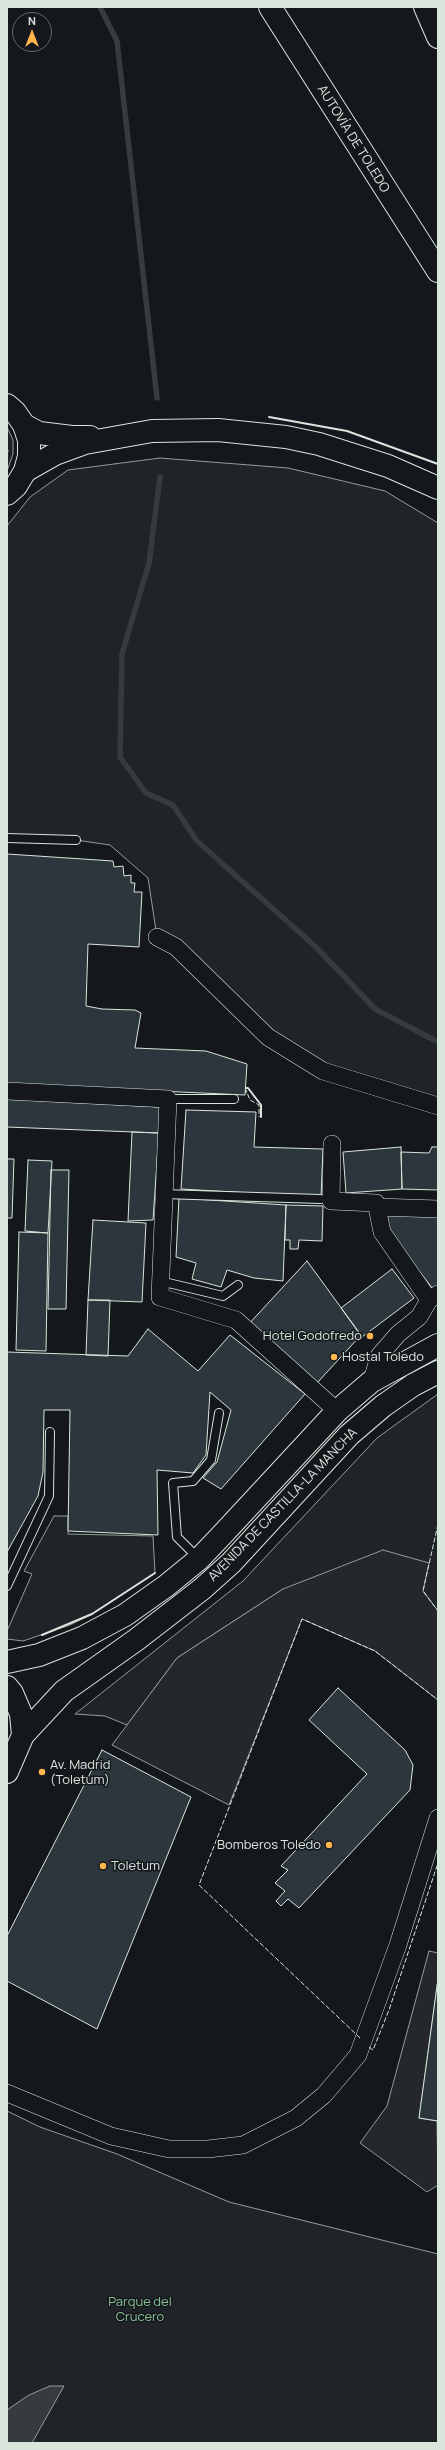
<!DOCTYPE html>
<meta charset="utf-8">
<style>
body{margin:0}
#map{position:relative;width:445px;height:2450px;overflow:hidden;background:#14181c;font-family:Manrope,sans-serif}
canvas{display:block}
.frame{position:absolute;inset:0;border:8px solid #d8e6dc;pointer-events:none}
.north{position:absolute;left:12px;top:12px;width:40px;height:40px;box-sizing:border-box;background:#14181c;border:1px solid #626a69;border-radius:50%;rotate:0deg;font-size:11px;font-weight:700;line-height:16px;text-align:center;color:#d8e6dc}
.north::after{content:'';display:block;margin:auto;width:14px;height:18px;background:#ffb74d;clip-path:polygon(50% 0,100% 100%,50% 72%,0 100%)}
</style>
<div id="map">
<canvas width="445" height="2450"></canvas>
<div class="frame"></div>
<div class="north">N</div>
</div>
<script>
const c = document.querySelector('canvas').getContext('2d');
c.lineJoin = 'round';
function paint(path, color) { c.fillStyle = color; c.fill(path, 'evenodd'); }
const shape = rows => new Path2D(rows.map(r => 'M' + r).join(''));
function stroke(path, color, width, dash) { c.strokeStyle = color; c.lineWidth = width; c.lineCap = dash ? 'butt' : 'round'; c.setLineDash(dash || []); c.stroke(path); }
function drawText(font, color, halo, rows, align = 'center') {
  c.font = font + ' Manrope,sans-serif'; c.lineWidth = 3; c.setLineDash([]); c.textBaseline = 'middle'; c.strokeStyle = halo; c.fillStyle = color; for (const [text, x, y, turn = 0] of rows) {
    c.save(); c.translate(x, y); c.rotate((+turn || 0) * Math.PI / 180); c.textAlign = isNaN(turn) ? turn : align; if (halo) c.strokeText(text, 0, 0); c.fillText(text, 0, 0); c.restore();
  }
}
const green = shape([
 [7,427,13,440,13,454,7,471,7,427],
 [160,458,288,468,385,491,438,523,438,1106,323,1071,157,937,148,878,110,845,76,840,7,838,7,526,30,497,68,470,160,458],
 [438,1394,438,1611,423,1591,283,1589,177,1658,127,1725,105,1716,75,1714,243,1581,377,1438,438,1394],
 [54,1516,68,1516,68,1534,153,1536,155,1573,92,1614,70,1625,23,1641,7,1639,7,1631,32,1574,24,1571,54,1516],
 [7,2111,40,2127,117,2154,229,2202,438,2254,438,2443,7,2443,7,2111]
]);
paint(green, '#202428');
stroke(green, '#939e99', 1);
const parking = shape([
 [383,1550,429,1563,423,1591,438,1611,438,1700,375,1651,302,1619,229,1805,112,1745,177,1658,283,1589,383,1550],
 [429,1951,438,1953,438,1979,419,2118,437,2121,438,2185,427,2192,360,2143,387,2106,429,1951]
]);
paint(parking, '#24282b');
stroke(parking, '#939e99', 1);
const water = shape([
 [50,2386,64,2386,32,2443,7,2443,7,2410,29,2395,50,2386]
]);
paint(water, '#363b3e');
stroke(water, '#939e99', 1);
stroke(shape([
 [100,7,117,41,157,398],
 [160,477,149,563,122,654,120,757,146,793,173,805,197,841,316,947,375,1009,438,1042]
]), '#363b3e', 5.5);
const building = shape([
 [7,854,113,861,114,867,123,866,124,876,131,875,131,883,135,883,134,892,142,892,139,947,88,944,86,1006,102,1009,135,1010,141,1013,135,1048,206,1051,247,1064,245,1095,7,1084,7,854],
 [7,1099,160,1107,159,1133,7,1127,7,1099],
 [186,1110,256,1112,254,1147,323,1149,321,1197,181,1189,186,1110],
 [132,1132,159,1133,153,1220,128,1221,132,1132],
 [401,1147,402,1189,346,1193,343,1152,401,1147],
 [432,1147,438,1147,438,1190,402,1189,401,1152,429,1153,432,1147],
 [7,1159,14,1159,12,1218,7,1218,7,1159],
 [28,1160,52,1161,48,1233,25,1231,28,1160],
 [51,1170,69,1170,66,1309,48,1309,51,1170],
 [179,1198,286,1205,283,1281,254,1278,227,1270,221,1287,192,1279,196,1263,176,1257,179,1198],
 [286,1205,323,1206,322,1241,299,1240,298,1249,290,1249,290,1240,285,1240,286,1205],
 [387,1215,438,1215,438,1285,433,1289,387,1230,387,1215],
 [93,1220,146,1223,142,1302,88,1300,93,1220],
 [19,1232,48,1233,46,1351,16,1350,19,1232],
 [307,1261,361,1335,317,1383,247,1326,307,1261],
 [392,1269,414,1298,362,1337,341,1308,392,1269],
 [88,1300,110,1300,108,1356,86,1355,88,1300],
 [148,1329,198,1371,230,1335,305,1394,221,1489,203,1478,217,1462,231,1410,210,1392,206,1455,193,1473,157,1470,158,1535,68,1531,70,1410,44,1410,43,1472,38,1496,7,1552,7,1352,128,1356,148,1329],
 [338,1688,405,1750,413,1765,410,1790,299,1908,288,1899,281,1906,276,1901,285,1891,275,1883,288,1870,281,1866,367,1774,309,1720,338,1688],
 [102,1750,191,1797,97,2029,7,1981,7,1936,102,1750],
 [438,1979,438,2121,419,2118,438,1979]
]);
paint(building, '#2c363c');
stroke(building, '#d8e6dc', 1);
const lane = shape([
 [7,838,76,840],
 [168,1099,234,1099],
 [163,1194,320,1199],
 [160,1281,223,1296,238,1285],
 [198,1558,177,1537,173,1483,193,1481,211,1460,219,1413],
 [7,1586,49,1496,50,1432]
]);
const street = shape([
 [157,937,176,947,268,1037,323,1071,438,1106],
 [7,1091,168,1099,160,1297,236,1320,337,1411],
 [332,1144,331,1201,376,1203,377,1207],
 [429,1300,382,1232,377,1207,438,1209],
 [372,1381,379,1356,398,1334,419,1317,429,1300,438,1294],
 [7,2093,111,2136,169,2149,208,2149,243,2145,296,2118,324,2095,358,2055,398,1945,438,1818]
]);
const secondary = shape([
 [24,425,39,433,72,437,90,437],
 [25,471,55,454,85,443,152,431,218,430,286,437,319,444,388,466,438,488]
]);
const primary = shape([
 [7,405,15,412,24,425,29,440,29,456,25,471,16,486,7,494],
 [7,1662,39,1655,82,1638,125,1615,166,1586,199,1559,220,1537,337,1411,372,1381,438,1345],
 [7,1687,12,1693,21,1714,23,1735,7,1772],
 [23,1735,64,1691,136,1640,202,1589,231,1563,349,1435,383,1406,413,1385,438,1372]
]);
const highway = shape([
 [270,7,438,271],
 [425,7,438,37]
]);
stroke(lane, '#d8e6dc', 10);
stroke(street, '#d8e6dc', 18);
stroke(secondary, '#d8e6dc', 24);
stroke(primary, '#d8e6dc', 24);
stroke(highway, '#d8e6dc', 24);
stroke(lane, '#14181c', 8);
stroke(street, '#14181c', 17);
stroke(secondary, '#14181c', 22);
stroke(primary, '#14181c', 22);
stroke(highway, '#14181c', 22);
stroke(shape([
 [7,450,7,454]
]), '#8ac095', 3, [2, 3]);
stroke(shape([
 [246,1093,246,1090,250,1100,259,1105,259,1117],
 [438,1524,423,1591,438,1611],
 [360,2038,199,1885,302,1619,375,1651,438,1700],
 [369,2047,373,2050,389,2010,438,1863]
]), '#d8e6dc', 1, [5, 2]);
stroke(shape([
 [269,417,347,431,438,464],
 [246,1088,248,1088,261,1105,261,1117],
 [42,1635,92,1614,155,1573]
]), '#d8e6dc', 2);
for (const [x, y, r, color] of [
 [370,1336,4,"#ffb74d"],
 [334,1357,4,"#ffb74d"],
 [42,1772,4,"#ffb74d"],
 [329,1845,4,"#ffb74d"],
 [103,1866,4,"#ffb74d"]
]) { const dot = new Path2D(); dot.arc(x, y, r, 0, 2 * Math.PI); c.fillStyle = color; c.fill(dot); stroke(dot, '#14181c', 1.5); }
drawText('13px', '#d8e6dc', '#14181c', [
 ["AUTOVÍA DE TOLEDO",353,139,58],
 ["AVENIDA DE CASTILLA-LA MANCHA",283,1505,-46]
]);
drawText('13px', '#d8e6dc', '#14181c', [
 ["Hotel Godofredo",362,1336,"right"],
 ["Hostal Toledo",342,1357],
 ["Av. Madrid",50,1765],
 ["(Toletum)",50,1780],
 ["Bomberos Toledo",321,1845,"right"],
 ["Toletum",111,1866]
], 'left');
drawText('13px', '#8ac095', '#14181c', [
 ["Parque del",140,2302],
 ["Crucero",140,2317]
]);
</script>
